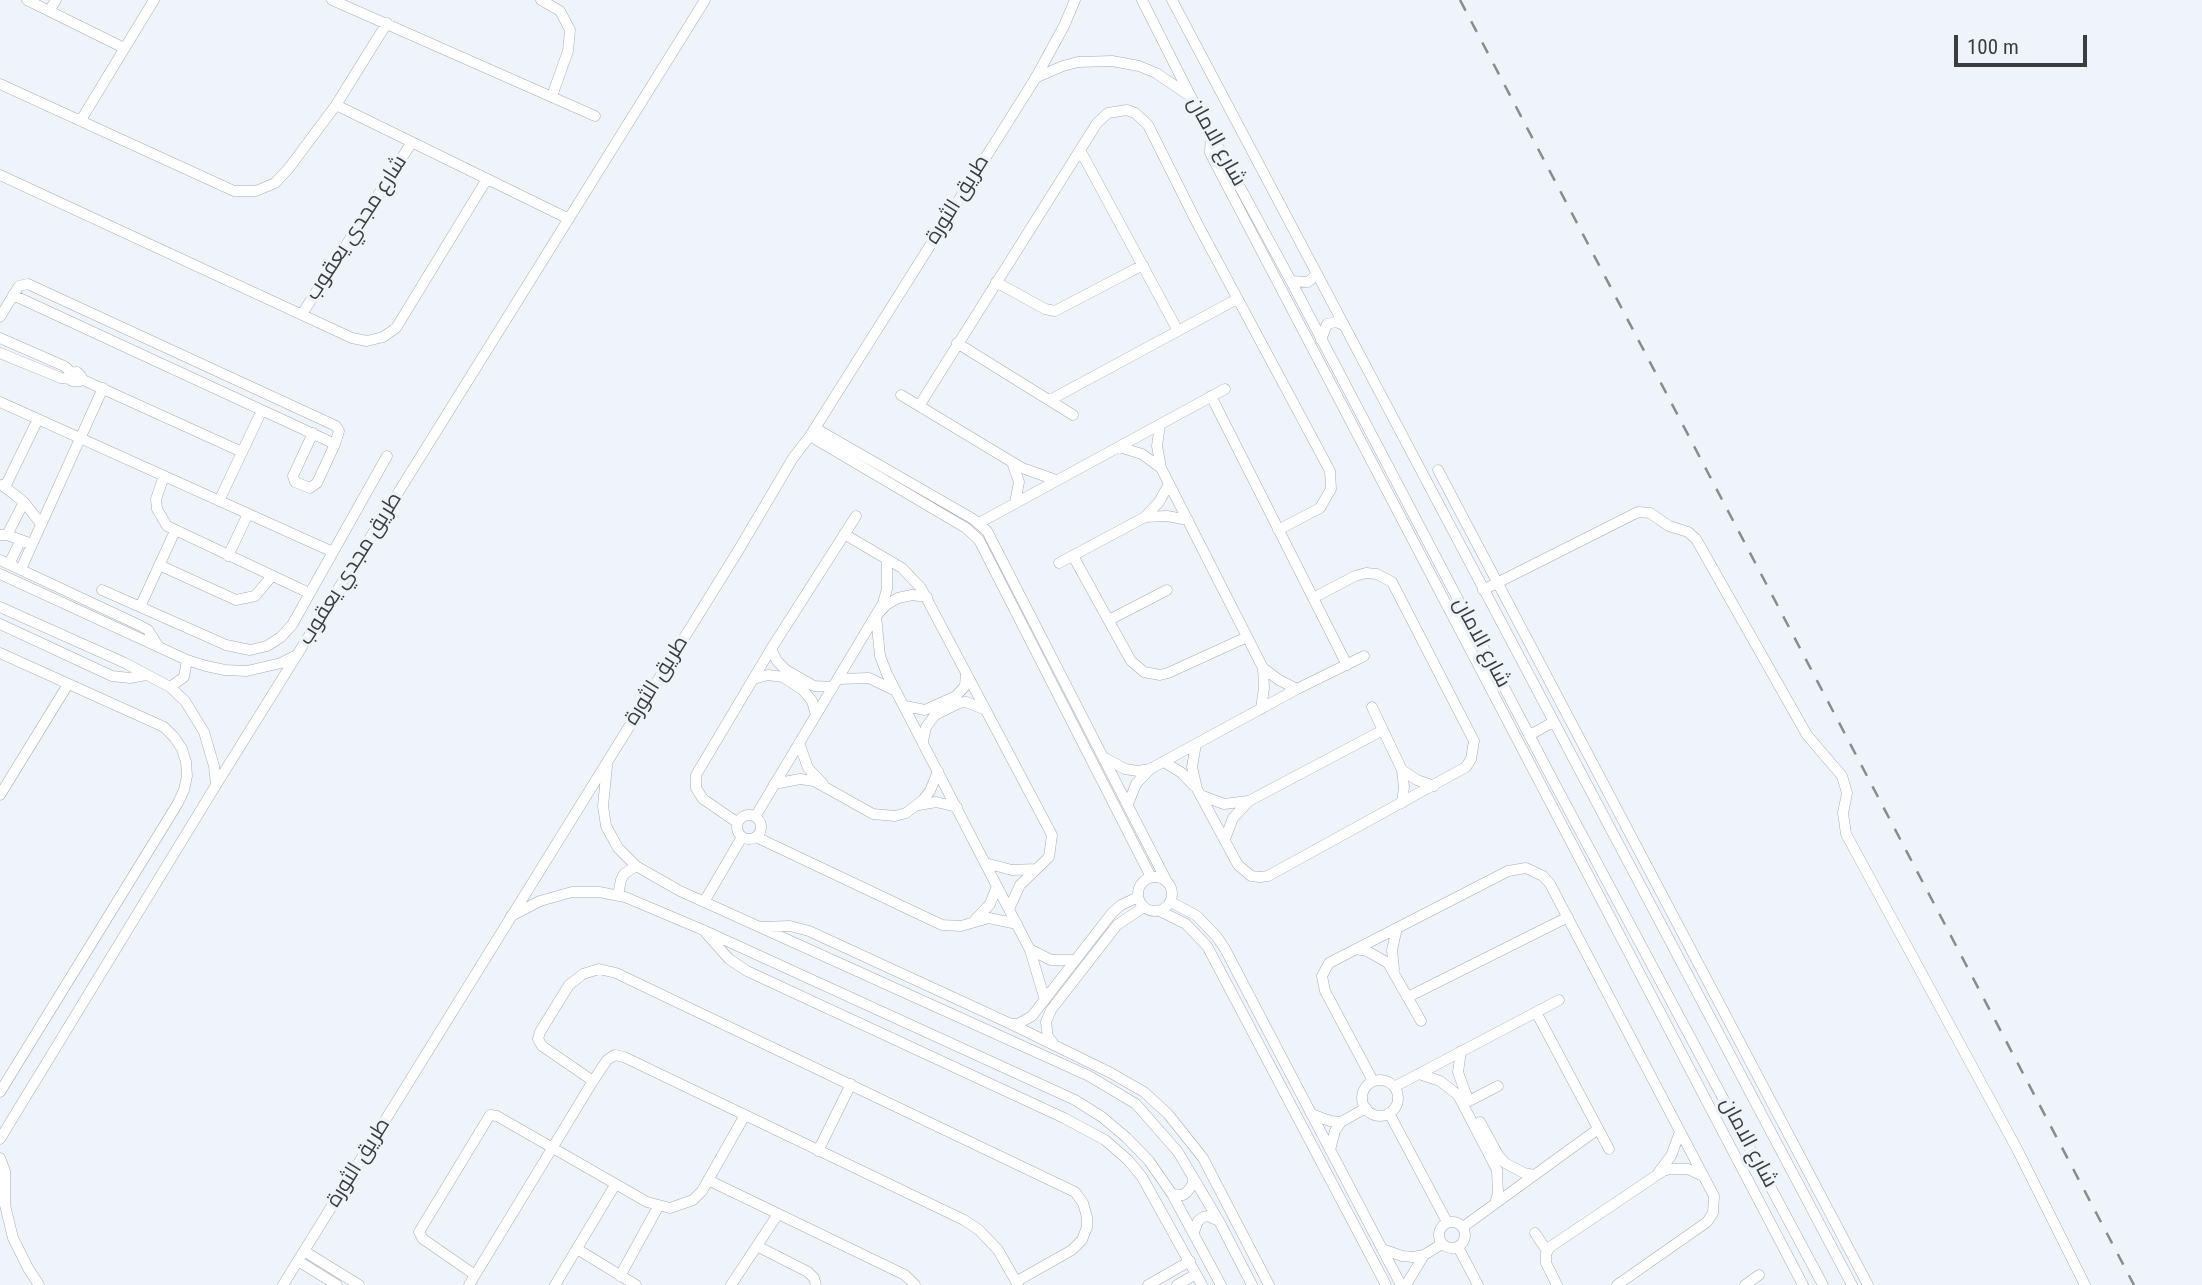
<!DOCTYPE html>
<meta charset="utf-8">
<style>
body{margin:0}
#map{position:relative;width:2202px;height:1285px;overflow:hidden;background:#eff4fb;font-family:"Roboto Condensed",sans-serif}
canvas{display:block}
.scale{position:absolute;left:1954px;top:35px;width:133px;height:32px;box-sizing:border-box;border:4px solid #3b3d40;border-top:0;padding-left:9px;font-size:21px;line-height:24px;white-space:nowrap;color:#3b3d40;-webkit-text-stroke:5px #eff4fb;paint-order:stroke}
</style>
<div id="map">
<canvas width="2202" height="1285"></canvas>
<div class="scale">100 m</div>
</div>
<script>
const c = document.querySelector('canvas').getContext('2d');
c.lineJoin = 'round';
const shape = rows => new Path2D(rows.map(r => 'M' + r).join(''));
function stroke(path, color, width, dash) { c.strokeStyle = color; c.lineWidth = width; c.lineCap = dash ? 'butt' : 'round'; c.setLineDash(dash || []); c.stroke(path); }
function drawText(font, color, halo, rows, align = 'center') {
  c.font = font + ' "Roboto Condensed",Cairo,sans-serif'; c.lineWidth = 7; c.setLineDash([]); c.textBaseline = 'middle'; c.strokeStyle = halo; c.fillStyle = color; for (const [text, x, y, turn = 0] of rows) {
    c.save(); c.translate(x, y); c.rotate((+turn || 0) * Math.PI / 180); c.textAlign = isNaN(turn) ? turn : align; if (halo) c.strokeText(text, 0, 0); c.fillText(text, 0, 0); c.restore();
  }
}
const minor = shape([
 [27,0,124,48],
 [332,0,595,116],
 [541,0,560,11,570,30,568,51,552,96],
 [1142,0,1192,99,1291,281,1557,788,1823,1285],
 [1172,0,1852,1285],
 [49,11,56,0],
 [1035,78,1063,66,1078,62,1112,61,1139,66,1156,73,1187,94],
 [0,84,234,191,256,191,275,183,289,168,336,105,387,23],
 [336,105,569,219],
 [81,120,154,0],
 [1211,132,1210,153,1803,1285],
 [1080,150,1178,331],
 [0,175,352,338,367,341,383,337,396,328,487,179],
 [1291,281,1308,282,1317,274],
 [996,282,1045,309,1055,311,1143,265],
 [13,295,335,444],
 [302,314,412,142],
 [0,317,19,286,28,284,336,426,339,431,335,444,317,483,310,488,295,482,293,476,313,433],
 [0,338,64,366,72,373,77,372,81,376,80,381,72,381,72,373],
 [1321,340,1327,324,1336,322,1343,325],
 [957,343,1073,415],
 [0,353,61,378,70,379],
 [81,379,242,452],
 [901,395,1022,468,1056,480],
 [1211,396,1347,665],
 [1050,400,1237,299],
 [0,402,333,552],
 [919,406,1097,123,1108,113,1127,110,1135,113,1148,125,1197,223,1330,471,1331,489,1320,508,1278,530],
 [1160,425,1157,446,1161,468,1263,668,1264,688,1261,709],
 [815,428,973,519,987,531,1166,880],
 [810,436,966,528,979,540,1151,877],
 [1119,447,1142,454,1161,468],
 [1012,462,1019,482,1015,503],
 [1438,470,1868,1285],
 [164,476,156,499,157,509,167,526,309,593],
 [2,485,24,502,41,524],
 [5,487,38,419],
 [219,501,262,410],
 [1145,517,1167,516,1188,520],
 [979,523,1225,389],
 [844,534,902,568,921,588,1052,835,1049,857,1020,885,1009,909],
 [0,535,7,535,32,544],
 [7,535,24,502],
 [228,556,248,514],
 [1073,556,1131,661,1144,672,1160,675,1168,673,1247,637],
 [0,560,141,626,148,630,158,646],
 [1059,563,1145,517,1159,502,1169,484],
 [9,564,21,540],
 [159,565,236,600,255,596,272,576],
 [21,569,103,388],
 [0,574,187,660,206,666,225,670,247,671,281,663,295,656],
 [102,590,226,645,250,650,267,646,281,637,292,625,387,456],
 [1483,590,1638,512,1650,513,1669,526,1688,532,1696,539,1807,735,1842,776,1847,793,1843,813,1846,834,2017,1149,2085,1285],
 [927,597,912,595,898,598,886,605,876,616,880,656,887,674,1030,950,1045,1000],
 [0,607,125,663,170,687,185,701,204,732,214,766,216,785],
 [140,607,175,531],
 [1109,620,1167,590],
 [0,624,112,676,130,678,146,675],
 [771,649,777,661,786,670,814,686,833,687],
 [0,653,164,727,174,737,182,749,186,762,187,776,184,790,178,803,0,1092],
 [1263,668,1279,680,1297,689],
 [753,679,768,675,783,677,803,690,812,701,816,715],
 [838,679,869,678,894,690],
 [170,687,184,677,187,660],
 [905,706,925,710,956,696,965,686,966,673],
 [1372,707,1402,770,1404,787,1402,803],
 [1530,735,1553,722],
 [923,741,926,727,935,715,959,703,966,702,986,710],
 [799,743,808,768,823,784],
 [1196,744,1192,767,1197,789,1238,865,1251,876,1260,877,1268,876,1466,767,1471,759,1474,741,1392,582,1377,574,1366,573,1355,576,1313,598],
 [1105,758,1125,769,1138,771,1150,769],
 [1164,762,1182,773,1194,786],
 [607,766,603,806,606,826,618,848,636,866,680,891,1089,1076,1136,1104,1178,1152,1219,1221,1252,1285],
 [1402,770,1417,780,1434,786],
 [774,784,800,779,814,781,873,814,895,816,906,813,923,800,930,791,938,771],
 [0,795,67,686],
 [1200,795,1224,804,1248,801],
 [1128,804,1136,784,1150,769,1297,689,1364,656],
 [919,805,936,802,957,807],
 '737 827a12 12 0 1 1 24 0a12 12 0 1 1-24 0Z',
 [755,817,883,603,887,589,887,560],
 [738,823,703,799,696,788,696,775,771,649,856,516],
 [756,837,942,925,961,926,989,918,1017,924],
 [1225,839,1233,818,1249,801,1383,730],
 [985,863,1012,870,1035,869],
 '1138 894a17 17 0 1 1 34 0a17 17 0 1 1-34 0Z',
 [618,895,621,880,624,874,636,866],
 [704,902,742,837],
 [1171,902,1197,916,1217,937,1225,949,1401,1285],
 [1160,911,1186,924,1207,946,1386,1285],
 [511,916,540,901,572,892,599,892,625,897,703,930,1075,1100,1102,1117,1127,1138,1149,1161,1172,1194,1221,1285],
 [975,920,990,904,997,886],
 [760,927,790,926,809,931,1011,1024,1111,1073,1144,1092,1168,1114,1203,1158,1269,1285],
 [706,933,729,959,747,971,1064,1118,1105,1140,1128,1160,1142,1177,1202,1285],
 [1356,949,1367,951,1388,963,1421,1021],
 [1031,950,1051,960,1075,960],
 [1394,969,1392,950,1397,928],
 [1408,997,1568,917],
 [1536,1012,1609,1149],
 [1011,1024,1018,1024,1032,1016,1112,913,1121,905,1138,897],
 [1053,1043,1048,1037,1047,1030,1046,1022,1051,1010,1117,925,1144,907],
 [1461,1051,1458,1072,1468,1100],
 [1419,1074,1440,1081,1458,1095,1497,1170,1498,1193,1495,1204],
 '1362 1098a18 18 0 1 1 36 0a18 18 0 1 1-36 0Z',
 [593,1081,542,1046,538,1039,540,1032,569,985,583,974,599,969,616,973,1075,1192,1083,1203,1087,1217,1087,1227,1082,1240,1072,1250,1017,1281],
 [1373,1081,1325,991,1322,976,1329,963,1508,871,1526,868,1543,876,1550,884,1714,1196,1713,1213,1707,1222,1617,1285],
 [1394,1087,1559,1000],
 [1469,1101,1498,1086],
 [1389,1113,1447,1222],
 [1311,1114,1330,1121,1341,1122],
 [1480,1122,1498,1155,1505,1163,1524,1173,1534,1175],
 [0,1139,216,785,705,0],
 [1330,1150,1335,1131,1341,1122,1366,1108],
 [818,1151,851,1084],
 [0,1158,5,1171,5,1205,13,1238,28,1268,39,1285],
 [1658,1173,1671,1156,1680,1132],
 [708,1180,905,1275,915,1285],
 [1172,1194,1183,1195,1187,1192,1193,1184,1193,1178],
 '1439 1235a13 13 0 1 1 26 0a13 13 0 1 1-26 0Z',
 [1463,1227,1598,1129],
 [1194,1232,1198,1221,1203,1217,1208,1216,1219,1221],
 [1535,1233,1547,1251],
 [757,1246,808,1272,814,1278,816,1285],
 [1458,1247,1478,1285],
 [577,1249,636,1285],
 [1382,1249,1402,1256,1413,1257,1424,1255,1442,1244],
 [304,1251,359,1285],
 [298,1261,337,1285],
 [475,1275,423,1239,419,1232,490,1115,497,1116,647,1202,670,1208,693,1200,702,1191,745,1115],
 [620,1276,658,1207],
 [283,1285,738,551,793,458,810,436,1035,79,1064,26,1075,0],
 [469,1285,593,1081,607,1060,615,1055,624,1057,964,1220,979,1230,998,1250,1018,1285],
 [555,1285,615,1185],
 [731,1285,778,1214],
 [1148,1285,1190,1261],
 [1177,1285,1196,1274],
 [1406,1285,1424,1255],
 [1557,1285,1546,1263,1546,1254,1550,1247,1663,1171,1671,1169,1688,1169,1703,1176],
 [1745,1285,1759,1275]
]);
stroke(minor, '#a6abb2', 11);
stroke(minor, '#fff', 10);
stroke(shape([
 [1460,0,2134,1285]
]), '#888b90', 2.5, [12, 12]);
drawText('21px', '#3b3d40', '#eff4fb', [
 ["شارع الامان",1216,142,61],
 ["طريق الثورة",958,200,-58],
 ["شارع مجدي يعقوب",357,228,-57],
 ["طريق مجدي يعقوب",351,569,-58],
 ["شارع الامان",1481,643,62],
 ["طريق الثورة",657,681,-58],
 ["شارع الامان",1748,1143,62],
 ["طريق الثورة",359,1163,-58]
]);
</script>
